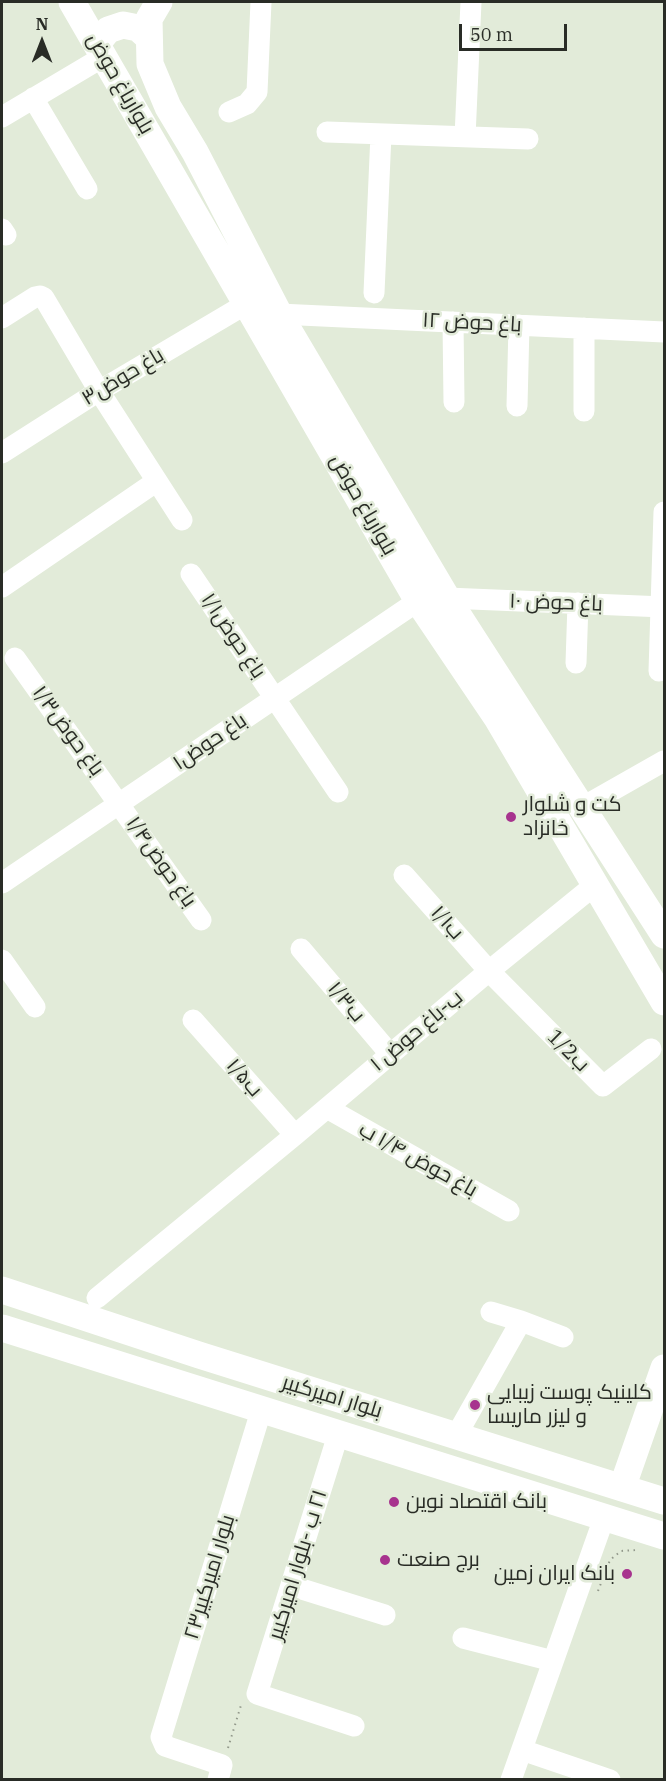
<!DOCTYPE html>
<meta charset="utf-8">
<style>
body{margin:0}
#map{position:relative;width:666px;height:1781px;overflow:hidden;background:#e2ebd9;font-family:"IBM Plex Serif",serif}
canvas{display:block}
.frame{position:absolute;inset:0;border:3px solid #292c26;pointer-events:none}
.north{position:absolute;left:12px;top:12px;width:60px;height:60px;-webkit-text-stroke:4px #e2ebd9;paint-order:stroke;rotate:0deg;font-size:16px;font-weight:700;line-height:24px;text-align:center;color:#292c26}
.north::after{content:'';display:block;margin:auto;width:21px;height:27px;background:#292c26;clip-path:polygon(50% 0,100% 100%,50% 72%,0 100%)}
.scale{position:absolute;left:459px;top:24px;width:108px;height:27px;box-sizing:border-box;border:3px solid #292c26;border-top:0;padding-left:8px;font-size:18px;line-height:21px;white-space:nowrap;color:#292c26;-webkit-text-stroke:4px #e2ebd9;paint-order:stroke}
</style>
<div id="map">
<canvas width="666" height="1781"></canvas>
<div class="frame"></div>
<div class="north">N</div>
<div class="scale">50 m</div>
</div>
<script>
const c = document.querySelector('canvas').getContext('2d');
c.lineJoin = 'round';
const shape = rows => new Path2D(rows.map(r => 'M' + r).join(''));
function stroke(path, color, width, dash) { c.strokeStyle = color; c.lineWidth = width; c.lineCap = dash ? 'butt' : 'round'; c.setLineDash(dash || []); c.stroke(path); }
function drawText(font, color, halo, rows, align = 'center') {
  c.font = font + ' "IBM Plex Serif",Cairo,serif'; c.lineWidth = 5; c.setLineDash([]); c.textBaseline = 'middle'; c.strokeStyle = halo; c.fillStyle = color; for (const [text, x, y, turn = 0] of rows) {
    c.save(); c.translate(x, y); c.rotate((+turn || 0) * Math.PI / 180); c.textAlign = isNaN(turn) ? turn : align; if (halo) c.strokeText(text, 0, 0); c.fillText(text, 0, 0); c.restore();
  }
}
stroke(shape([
 [598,1591,610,1560,621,1551,637,1550],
 [228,1748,242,1702]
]), '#92988b', 2, [1.5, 4.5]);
stroke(shape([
 [33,98,87,189],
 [229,112,247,104,257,92,261,2],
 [2,117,103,57],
 [327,132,528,139],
 [465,137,471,2],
 [2,229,6,235],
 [374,293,381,134],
 [279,314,664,332],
 [2,318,35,297,40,296,44,298,99,391,182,520],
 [453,322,454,402],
 [584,328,584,411],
 [517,406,519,325],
 [2,453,99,391,246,304],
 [191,574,338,792],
 [2,587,157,481],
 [447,598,664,607],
 [15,658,201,920],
 [576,663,578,603],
 [659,671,664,512],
 [583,807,664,761],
 [404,875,489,971,603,1086,651,1049],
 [2,883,418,601],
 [301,949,390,1054],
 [2,960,35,1007],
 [193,1020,295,1135],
 [327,1108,509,1211],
 [97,1298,295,1135,489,971,596,884],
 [491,1312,521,1321],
 [338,1435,257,1694,354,1726],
 [456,1436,521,1321,563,1337],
 [292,1586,385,1615],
 [463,1638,553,1661],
 [522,1750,610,1780],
 [218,1780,222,1765,165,1746,161,1737,261,1411],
 [511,1780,604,1518]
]), '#fff', 21);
stroke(shape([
 [72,2,418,601,497,718,664,1002],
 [159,2,149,19,150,64,168,107,195,152,279,314,447,598,664,935],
 [97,44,108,30,123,25,138,28,149,38],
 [2,1290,199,1355,664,1501],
 [2,1328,664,1536],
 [622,1488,664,1368]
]), '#fff', 27);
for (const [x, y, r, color] of [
 [511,817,6,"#a7338e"],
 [475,1405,6,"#a7338e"],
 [394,1502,6,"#a7338e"],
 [385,1560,6,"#a7338e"],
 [627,1574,6,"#a7338e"]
]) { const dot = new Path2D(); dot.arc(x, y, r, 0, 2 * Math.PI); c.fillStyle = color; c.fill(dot); stroke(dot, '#e2ebd9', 2); }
drawText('21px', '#292c26', '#e2ebd9', [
 ["بلوارباغ حوض",120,84,60],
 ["۱۲ باغ حوض",472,323,3],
 ["باغ حوض۳",123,377,-31],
 ["بلوارباغ حوض",363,505,60],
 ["۱۰ باغ حوض",556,603,2],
 ["باغ حوض۱/۱",233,636,56],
 ["باغ حوض۱/۳",68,731,54],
 ["باغ حوض۱",210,742,-34],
 ["باغ حوض۱/۴",161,862,55],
 ["ب۱/۱",447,923,48],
 ["ب۱/۳",346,1002,50],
 ["۱ ب-باغ حوض",417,1031,-40],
 ["1/2ب",568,1051,45],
 ["ب۱/۵",244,1078,49],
 ["باغ حوض ۱/۴ ب",418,1160,29],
 ["بلوار امیرکبیر",332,1397,17],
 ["٢١ ب -بلوار امیرکبیر",298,1565,-73],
 ["۲۳بلوار امیرکبیر",210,1577,-73]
]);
drawText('21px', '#292c26', '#e2ebd9', [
 ["کت و شلوار",523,805],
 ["خانزاد",523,829],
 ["کلینیک پوست زیبایی",487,1393],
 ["و لیزر ماریسا",487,1417],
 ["بانک اقتصاد نوین",406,1502],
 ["برج صنعت",397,1560],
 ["بانک ایران زمین",615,1574,"right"]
], 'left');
</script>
